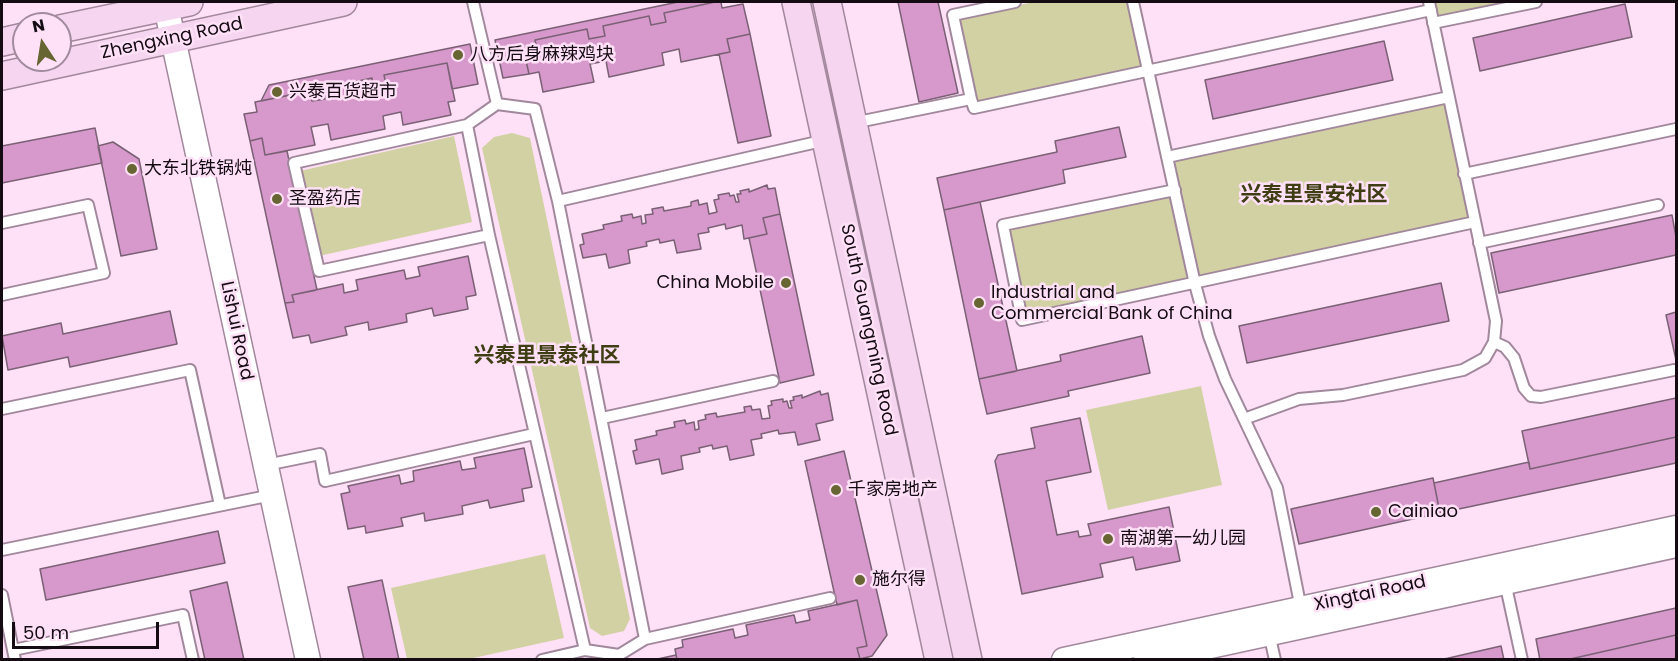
<!DOCTYPE html>
<meta charset="utf-8">
<style>
body{margin:0}
#map{position:relative;width:1678px;height:661px;overflow:hidden;background:#fee1f7;font-family:Poppins,sans-serif}
canvas{display:block}
.frame{position:absolute;inset:0;border:3px solid #150b13;pointer-events:none}
.north{position:absolute;left:12px;top:12px;width:60px;height:60px;box-sizing:border-box;background:#fee1f7;border:2px solid #a18b9c;border-radius:50%;rotate:348deg;font-size:16px;font-weight:700;line-height:24px;text-align:center;color:#150b13}
.north::after{content:'';display:block;margin:auto;width:21px;height:27px;background:#676532;clip-path:polygon(50% 0,100% 100%,50% 72%,0 100%)}
.scale{position:absolute;left:12px;top:622px;width:147px;height:27px;box-sizing:border-box;border:3px solid #150b13;border-top:0;padding-left:8px;font-size:18px;line-height:21px;white-space:nowrap;color:#150b13;-webkit-text-stroke:4px #fee1f7;paint-order:stroke}
</style>
<div id="map">
<canvas width="1678" height="661"></canvas>
<div class="frame"></div>
<div class="north">N</div>
<div class="scale">50 m</div>
</div>
<script>
const c = document.querySelector('canvas').getContext('2d');
c.lineJoin = 'round';
function paint(path, color) { c.fillStyle = color; c.fill(path, 'evenodd'); }
const shape = rows => new Path2D(rows.map(r => 'M' + r).join(''));
function stroke(path, color, width, dash) { c.strokeStyle = color; c.lineWidth = width; c.lineCap = dash ? 'butt' : 'round'; c.setLineDash(dash || []); c.stroke(path); }
function drawText(font, color, halo, rows, align = 'center') {
  c.font = font + ' Poppins,"Noto Sans SC",sans-serif'; c.lineWidth = 5; c.setLineDash([]); c.textBaseline = 'middle'; c.strokeStyle = halo; c.fillStyle = color; for (const [text, x, y, turn = 0] of rows) {
    c.save(); c.translate(x, y); c.rotate((+turn || 0) * Math.PI / 180); c.textAlign = isNaN(turn) ? turn : align; if (halo) c.strokeText(text, 0, 0); c.fillText(text, 0, 0); c.restore();
  }
}
paint(shape([
 [1034,2,1127,2,1142,68,976,103,957,18],
 [1434,2,1511,2,1437,17],
 [1445,102,1471,221,1198,279,1173,160],
 [512,133,530,138,630,619,624,631,602,636,590,628,482,148,494,137],
 [454,136,472,222,319,256,300,171],
 [1171,194,1188,280,1026,314,1009,228],
 [1201,386,1222,485,1108,510,1086,410],
 [545,554,564,638,469,659,407,659,391,588]
]), '#d2d1a3');
const building = shape([
 [678,2,715,2,664,13,666,22,651,25,649,16,603,26,605,36,589,39,587,29,535,40,537,49,524,52,529,74,503,78,495,40,678,2],
 [715,2,721,2,722,8,743,4,750,34,727,39,730,52,681,62,679,49,662,53,664,65,609,77,606,61,590,64,594,82,543,92,539,72,529,74,524,52,537,49,535,40,587,29,589,39,605,36,603,26,649,16,651,25,666,22,664,13,715,2],
 [898,2,938,2,958,93,919,102,898,2],
 [1625,4,1632,37,1480,71,1473,38,1625,4],
 [750,34,771,136,738,143,719,54,730,52,727,39,750,34],
 [1384,41,1393,80,1213,119,1205,80,1384,41],
 [470,44,478,84,452,89,447,63,384,75,386,85,373,87,372,78,323,89,325,99,312,101,310,91,261,101,269,85,470,44],
 [447,63,455,101,448,102,451,115,403,125,401,112,383,116,385,129,331,140,328,124,311,127,315,145,265,155,262,138,250,141,244,114,257,112,255,102,310,91,312,101,325,99,323,89,372,78,373,87,386,85,384,75,447,63],
 [1119,127,1126,157,1063,170,1065,183,944,210,937,178,1057,152,1055,141,1119,127],
 [95,128,102,163,2,183,2,146,95,128],
 [262,138,265,155,287,151,317,290,292,295,294,302,285,303,250,141,262,138],
 [113,142,139,159,157,249,121,256,98,146,113,142],
 [767,185,768,189,775,188,780,214,763,218,767,234,744,239,742,225,726,229,725,224,708,228,709,232,698,234,701,249,677,253,674,240,660,243,659,239,646,242,647,246,628,250,630,263,609,268,606,254,583,258,580,245,584,244,582,234,604,229,603,225,622,221,621,216,632,214,633,218,641,216,642,224,646,223,645,215,653,214,652,209,663,207,664,211,691,206,691,202,698,200,699,205,707,203,709,214,717,212,714,200,719,199,718,195,729,193,730,196,734,195,736,202,739,202,737,194,741,194,740,191,749,189,749,192,767,185],
 [980,202,1017,371,979,379,944,210,980,202],
 [780,214,814,375,780,383,749,238,767,234,763,218,780,214],
 [1672,215,1676,237,1676,255,1499,293,1491,253,1672,215],
 [468,256,476,295,466,297,468,309,434,316,432,308,406,314,407,322,369,330,368,322,345,327,347,335,311,343,309,335,293,338,285,303,294,302,292,295,343,284,344,293,358,290,356,280,404,270,406,279,420,276,418,267,468,256],
 [1441,283,1449,321,1247,363,1239,326,1441,283],
 [170,311,177,344,70,367,68,357,8,370,2,336,61,323,63,334,170,311],
 [1676,312,1676,360,1666,315,1676,312],
 [1142,336,1150,373,1068,391,1069,396,987,414,979,379,1061,361,1060,355,1142,336],
 [820,391,821,395,828,393,833,420,816,424,820,440,798,445,795,432,779,434,778,430,761,434,762,438,751,440,754,455,730,460,727,446,713,449,712,445,699,448,700,452,681,456,683,469,662,474,659,459,636,464,633,451,637,450,635,440,657,435,656,431,675,427,674,422,685,420,686,424,694,422,695,430,699,429,698,421,706,419,705,415,716,413,717,417,745,412,744,407,751,406,752,410,760,409,762,419,770,418,768,406,772,405,771,401,783,399,783,402,787,401,789,408,792,408,790,401,794,400,793,397,802,395,802,398,820,391],
 [1676,398,1676,437,1530,469,1522,431,1676,398],
 [1080,418,1091,472,1046,481,1057,535,1078,531,1079,537,1091,535,1088,524,1169,507,1180,561,1136,570,1133,557,1100,564,1103,577,1022,594,995,461,998,455,1035,448,1031,428,1080,418],
 [1676,437,1676,463,1440,513,1434,483,1529,462,1530,469,1676,437],
 [524,448,532,487,522,489,524,501,490,508,488,500,462,506,463,514,425,521,424,513,401,518,403,526,366,533,365,526,348,529,341,494,350,492,348,486,399,475,401,484,414,481,413,471,460,461,462,470,476,468,474,458,524,448],
 [844,451,887,635,872,656,860,659,857,648,867,646,857,600,837,605,805,461,844,451],
 [1433,478,1440,513,1299,544,1291,509,1433,478],
 [218,531,225,563,46,600,40,569,218,531],
 [382,580,399,660,364,660,348,587,382,580],
 [227,582,244,660,205,660,190,591,227,582],
 [857,600,867,646,857,648,860,659,677,660,675,649,683,647,682,640,733,629,735,638,748,635,746,625,794,615,796,623,810,620,808,611,857,600],
 [1676,608,1676,635,1566,660,1540,660,1536,639,1676,608],
 [1676,635,1676,660,1566,660,1676,635],
 [1501,646,1504,660,1440,660,1501,646],
 [676,655,677,660,653,660,676,655]
]);
paint(building, '#d799cb');
stroke(building, '#7a6175', 1.5);
const service = shape([
 [473,2,497,104],
 [1133,2,1195,284,1209,336,1225,379,1277,488,1301,609],
 [1433,23,1536,2],
 [971,99,974,108,1431,10],
 [497,104,535,109,558,201,645,639,619,655,585,650,489,235,467,125,497,104],
 [853,123,971,99,953,15,1015,2],
 [467,125,294,163,319,271,489,235],
 [1167,157,1449,97],
 [1464,174,1676,129],
 [1175,190,1003,225,1022,320,1475,222],
 [558,201,826,140],
 [2,223,88,205,104,273,2,295],
 [1479,243,1658,205],
 [1494,342,1505,347,1514,358,1524,388,1531,396,1541,397,1674,370],
 [2,409,190,370,220,505],
 [602,418,773,381],
 [1244,419,1299,399,1343,395,1463,370,1485,358,1494,342,1496,321,1429,2],
 [266,465,320,454,325,481,534,434],
 [2,550,272,495],
 [1505,582,1522,660],
 [2,595,15,660],
 [1269,633,1275,660],
 [645,639,830,598],
 [13,650,183,615,193,660],
 [542,660,585,650]
]);
const tertiary = shape([
 [165,2,308,660],
 [1064,660,1676,528],
 [1146,660,1676,545]
]);
const secondary = shape([
 [796,2,939,660],
 [827,2,968,660],
 [60,29,189,2],
 [2,42,24,37],
 [2,76,343,2]
]);
stroke(service, '#a2889c', 14);
stroke(tertiary, '#a2889c', 27);
stroke(secondary, '#a2889c', 30);
stroke(service, '#fff', 10);
stroke(tertiary, '#fff', 24);
stroke(secondary, '#f5d5f0', 27);
for (const [x, y, r, color] of [
 [458,55,6,"#676532"],
 [277,92,6,"#676532"],
 [132,169,6,"#676532"],
 [277,199,6,"#676532"],
 [786,283,6,"#676532"],
 [979,303,6,"#676532"],
 [836,490,6,"#676532"],
 [1376,512,6,"#676532"],
 [1108,539,6,"#676532"],
 [860,580,6,"#676532"]
]) { const dot = new Path2D(); dot.arc(x, y, r, 0, 2 * Math.PI); c.fillStyle = color; c.fill(dot); stroke(dot, '#fee1f7', 2); }
drawText('18px', '#150b13', '#fee1f7', [
 ["Zhengxing Road",172,39,-12],
 ["South Guangming Road",868,330,78],
 ["Lishui Road",236,331,78],
 ["Xingtai Road",1370,594,-12]
]);
drawText('18px', '#150b13', '#fee1f7', [
 ["八方后身麻辣鸡块",470,55],
 ["兴泰百货超市",289,92],
 ["大东北铁锅炖",144,169],
 ["圣盈药店",289,199],
 ["China Mobile",774,283,"right"],
 ["Industrial and",991,293],
 ["Commercial Bank of China",991,314],
 ["千家房地产",848,490],
 ["Cainiao",1388,512],
 ["南湖第一幼儿园",1120,539],
 ["施尔得",872,580]
], 'left');
drawText('bold 21px', '#3e3d13', '#fee1f7', [
 ["兴泰里景安社区",1314,196],
 ["兴泰里景泰社区",547,357]
]);
</script>
